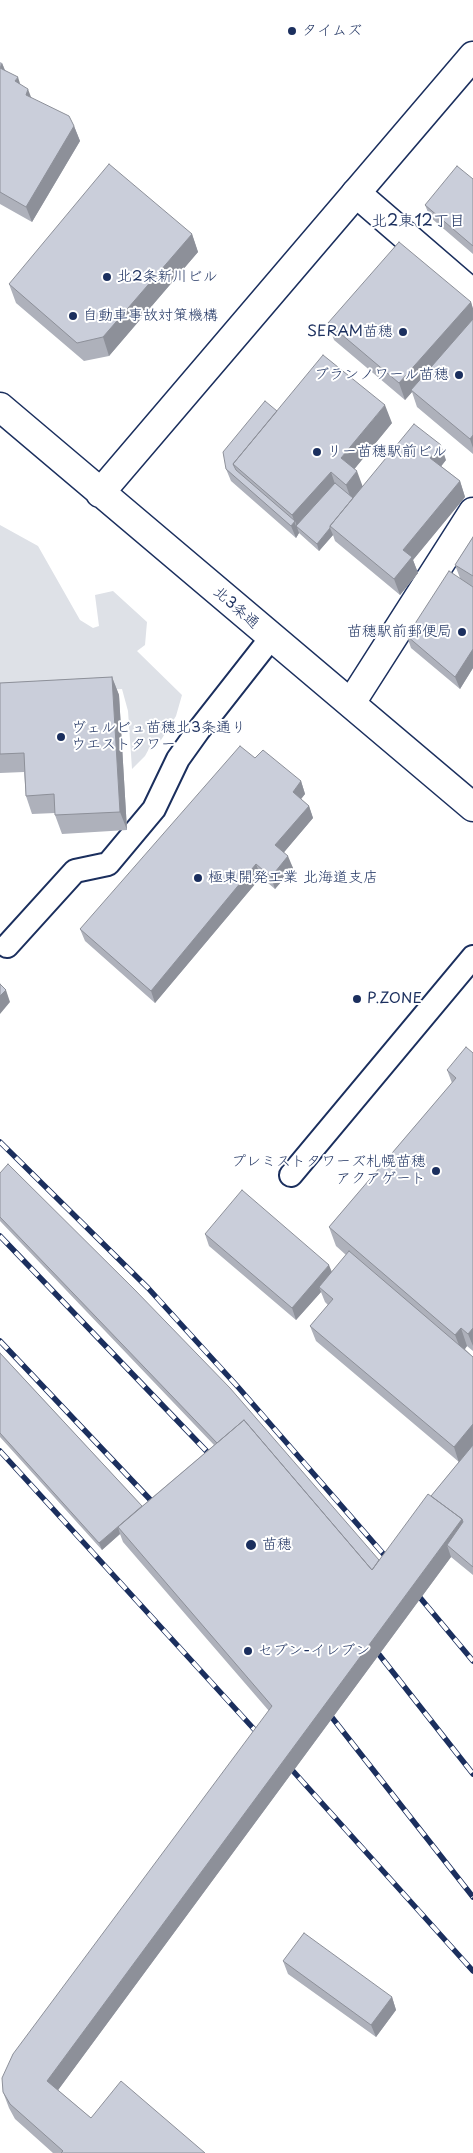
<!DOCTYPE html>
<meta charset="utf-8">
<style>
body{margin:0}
canvas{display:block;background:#fff}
</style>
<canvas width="473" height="2153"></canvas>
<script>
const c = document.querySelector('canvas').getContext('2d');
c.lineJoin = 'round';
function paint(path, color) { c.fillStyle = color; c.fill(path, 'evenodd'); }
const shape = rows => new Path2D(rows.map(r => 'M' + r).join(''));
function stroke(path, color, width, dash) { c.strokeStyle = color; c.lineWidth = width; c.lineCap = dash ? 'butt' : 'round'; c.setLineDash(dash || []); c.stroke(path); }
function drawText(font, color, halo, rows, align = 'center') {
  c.font = font + ' "Playpen Sans","Klee One",sans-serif'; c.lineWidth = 4; c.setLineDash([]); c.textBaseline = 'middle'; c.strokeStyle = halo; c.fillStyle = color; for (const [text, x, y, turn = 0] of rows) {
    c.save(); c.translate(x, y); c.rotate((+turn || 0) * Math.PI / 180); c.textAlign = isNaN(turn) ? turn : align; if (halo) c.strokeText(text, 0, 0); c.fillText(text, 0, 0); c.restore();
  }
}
paint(shape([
 [0,525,38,546,80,620,93,628,99,626,95,595,113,591,147,622,145,645,137,651,182,695,176,716,161,740,151,745,145,756,132,769,128,711,122,689,0,697]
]), '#dee1e7');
const service = shape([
 [7,946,75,871,108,864,154,809,178,759,198,731,271,638],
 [291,1175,473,957]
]);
const minor = shape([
 [356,193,473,294],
 [351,703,473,512]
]);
const tertiary = shape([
 [0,407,473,807],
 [100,493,473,56]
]);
stroke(service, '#1b2f5e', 26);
stroke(minor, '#1b2f5e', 31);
stroke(tertiary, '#1b2f5e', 31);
stroke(service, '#fff', 22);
stroke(minor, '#fff', 28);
stroke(tertiary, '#fff', 28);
const rail = shape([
 [0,1142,148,1288,238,1387,393,1565],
 [0,1236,216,1461],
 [0,1341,160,1510],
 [0,1451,263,1739],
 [412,1588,473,1661],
 [370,1643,473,1774],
 [323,1706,473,1897],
 [284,1761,473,1971]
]);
stroke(rail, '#1b2f5e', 5.5);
stroke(rail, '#fff', 4, [11]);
paint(shape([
 [0,62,2,63,5,70,20,84,31,98,74,126,80,141,32,222,0,204],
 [473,179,473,254,430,217,425,205],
 [192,234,198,252,109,356,84,361,16,303,9,284],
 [471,302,473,309,473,454,417,407,412,392,405,400,334,340,328,323],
 [277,411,392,423,354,469,362,487,446,460,441,466,460,481,465,497,413,560,418,573,400,595,335,541,333,535,319,551,299,533,296,538,231,481,226,469],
 [473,537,473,668,460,689,411,648,407,636,460,578,455,565],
 [112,677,119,695,127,830,62,834,55,815,55,813,32,814,26,796,24,772,0,773,0,683],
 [255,758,301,781,305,794,301,799,309,806,313,818,284,852,293,868,275,889,261,877,155,1003,85,941,80,929],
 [473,1053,473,1351,467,1346,465,1349,473,1357,473,1575,451,1557,58,2090,91,2118,205,2153,53,2153,15,2119,9,2108,3,2092,269,1711,123,1542,120,1534,102,1550,0,1437,0,1353,142,1506,214,1445,0,1221,0,1173,379,1560,431,1496,459,1462,316,1341,310,1326,328,1305,325,1302,321,1292,296,1320,209,1246,205,1234,332,1272,346,1255,336,1246,329,1227,452,1083,447,1070],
 [283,1961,392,1997,396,2010,376,2037,288,1974]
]), '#aeb1bb');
paint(shape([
 [2,63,8,79,0,67],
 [18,77,23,93,15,81],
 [28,89,34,105,26,95],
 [74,126,80,141,32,222,26,207],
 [192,234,198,252,109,356,103,337],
 [471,302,473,309,473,324,411,390,412,392,405,400,399,383],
 [385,405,392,423,348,477,341,458],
 [473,435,473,448,470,439],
 [441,445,446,460,436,473,430,458],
 [357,471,364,490,352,502,346,485],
 [331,472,337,490,296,526,292,515],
 [460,481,465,497,413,560,418,573,400,595,394,579,403,550],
 [295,521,299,533,296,538,291,526],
 [330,528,333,535,319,551,317,544],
 [473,649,473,668,460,689,455,677],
 [112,677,119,695,127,830,120,812],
 [301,781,305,794,297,804,293,792],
 [309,806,313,818,280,857,275,845],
 [288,856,293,868,275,889,271,877],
 [256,864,261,877,155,1003,151,991],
 [6,990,10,1002,0,1014,0,996],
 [329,1265,334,1277,319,1287,321,1292,296,1320,292,1308],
 [461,1328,467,1346,462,1353,455,1335],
 [473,1328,473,1346,468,1334],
 [473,1424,473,1446,459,1463,454,1447],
 [462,1519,467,1535,447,1545,451,1557,53,2097,47,2081],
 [118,1527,120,1534,102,1550,99,1543],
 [392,1997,396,2010,376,2037,371,2025]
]), '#8d9099');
const building = shape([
 [0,68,18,77,15,81,28,89,26,95,69,116,74,126,26,207,0,192,0,68],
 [109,164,192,234,103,337,77,343,9,284,109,164],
 [457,166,473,179,473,246,425,205,457,166],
 [399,242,471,302,399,383,328,323,399,242],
 [473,319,473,435,470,439,411,390,473,319],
 [323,355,385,405,341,458,357,471,346,485,331,472,292,515,233,464,323,355],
 [265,401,277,411,233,464,236,470,295,521,291,526,226,469,223,452,265,401],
 [414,424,441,445,430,458,460,481,403,550,412,557,394,579,330,526,414,424],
 [335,483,353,498,330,526,330,528,317,544,296,526,335,483],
 [473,537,473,576,455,565,473,537],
 [449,571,473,587,473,649,455,677,407,636,449,571],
 [112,677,120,812,55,815,54,794,26,796,24,753,0,754,0,683,112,677],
 [240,746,255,758,263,750,301,781,293,792,309,806,275,845,288,856,271,877,256,864,151,991,80,929,240,746],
 [0,984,6,990,0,996,0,984],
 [466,1047,473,1053,473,1328,468,1334,461,1328,455,1335,329,1227,456,1078,447,1070,466,1047],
 [8,1164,134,1289,230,1388,379,1560,372,1570,244,1420,217,1443,0,1217,0,1173,8,1164],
 [242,1190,329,1265,292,1308,205,1234,242,1190],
 [349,1251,473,1357,473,1424,454,1447,310,1326,333,1299,319,1287,349,1251],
 [0,1353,142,1506,99,1543,0,1433,0,1353],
 [244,1420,372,1570,428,1494,462,1519,47,2081,91,2118,121,2081,205,2153,61,2153,63,2151,10,2104,3,2092,2,2078,13,2054,272,1706,118,1527,244,1420],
 [473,1445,473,1567,447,1545,463,1522,462,1519,431,1496,473,1445],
 [304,1933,392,1997,371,2025,283,1961,304,1933]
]);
paint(building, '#caceda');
stroke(building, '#8d9099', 1);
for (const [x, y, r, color] of [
 [292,31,5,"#1b2f5e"],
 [107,277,5,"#1b2f5e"],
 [73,316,5,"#1b2f5e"],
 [403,332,5,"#1b2f5e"],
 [459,375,5,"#1b2f5e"],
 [317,452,5,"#1b2f5e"],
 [462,632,5,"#1b2f5e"],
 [61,737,5,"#1b2f5e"],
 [198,878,5,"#1b2f5e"],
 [357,999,5,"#1b2f5e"],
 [436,1171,5,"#1b2f5e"],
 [251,1545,6,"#1b2f5e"],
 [248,1651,5,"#1b2f5e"]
]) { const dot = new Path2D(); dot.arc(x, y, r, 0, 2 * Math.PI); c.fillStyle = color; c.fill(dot); stroke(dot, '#fff', 2); }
drawText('15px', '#1b2f5e', '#fff', [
 ["タイムズ",302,31],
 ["北2条新川ビル",117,277],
 ["自動車事故対策機構",83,316],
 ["SERAM苗穂",393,332,"right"],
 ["ブランノワール苗穂",449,375,"right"],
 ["リー苗穂駅前ビル",327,452],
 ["苗穂駅前郵便局",452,632,"right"],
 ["ヴェルビュ苗穂北3条通り",71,728],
 ["ウエストタワー",71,745],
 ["極東開発工業 北海道支店",208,878],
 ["P.ZONE",367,999],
 ["プレミストタワーズ札幌苗穂",426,1162,"right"],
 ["アクアゲート",426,1179,"right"],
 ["苗穂",262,1545],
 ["セブン-イレブン",258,1651]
], 'left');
drawText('15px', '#1b2f5e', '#fff', [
 ["北3条通",236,608,41]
]);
drawText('16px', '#1b2f5e', '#fff', [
 ["北2東12丁目",418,222]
]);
</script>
